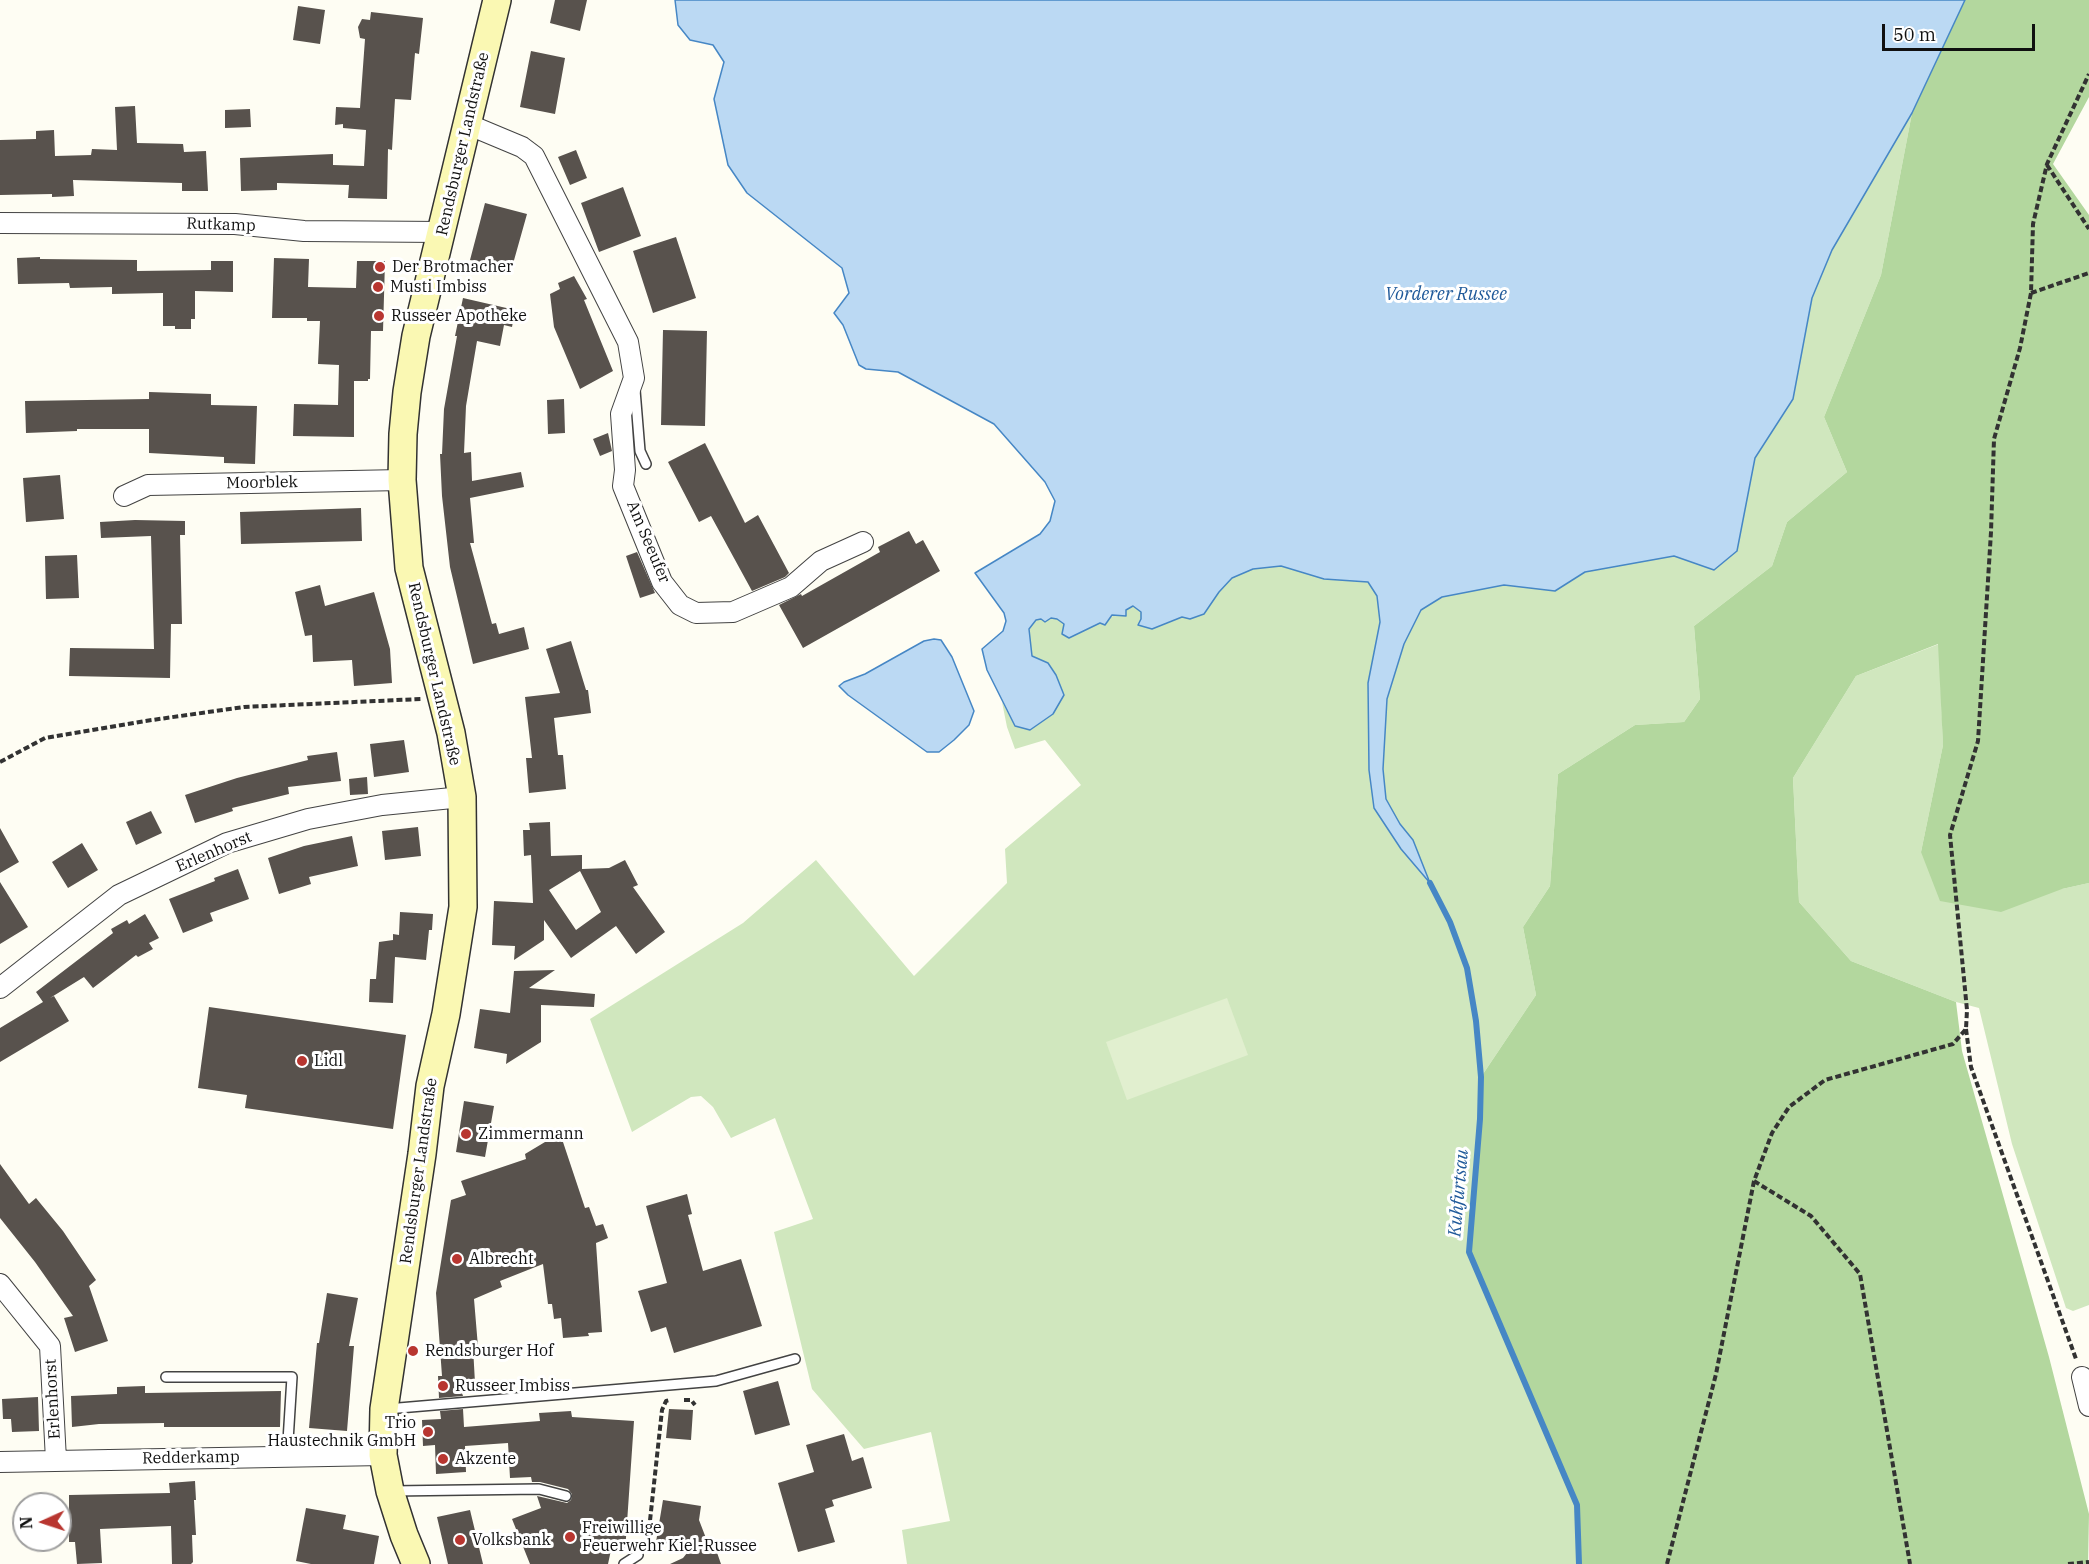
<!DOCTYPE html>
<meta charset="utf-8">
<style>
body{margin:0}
#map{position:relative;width:2089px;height:1564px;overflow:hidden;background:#fefdf3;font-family:"IBM Plex Serif",serif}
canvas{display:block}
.north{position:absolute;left:12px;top:1492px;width:60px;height:60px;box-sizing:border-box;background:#fff;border:2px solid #9f9f9f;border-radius:50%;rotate:267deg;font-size:16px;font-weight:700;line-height:24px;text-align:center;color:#101010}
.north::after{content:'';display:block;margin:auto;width:21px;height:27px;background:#b83630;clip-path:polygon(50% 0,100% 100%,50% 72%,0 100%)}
.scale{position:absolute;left:1882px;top:24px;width:153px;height:27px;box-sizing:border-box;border:3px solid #101010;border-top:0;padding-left:8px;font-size:18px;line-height:21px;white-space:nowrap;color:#101010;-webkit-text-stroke:4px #fff;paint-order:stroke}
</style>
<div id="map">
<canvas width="2089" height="1564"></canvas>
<div class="north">N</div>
<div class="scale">50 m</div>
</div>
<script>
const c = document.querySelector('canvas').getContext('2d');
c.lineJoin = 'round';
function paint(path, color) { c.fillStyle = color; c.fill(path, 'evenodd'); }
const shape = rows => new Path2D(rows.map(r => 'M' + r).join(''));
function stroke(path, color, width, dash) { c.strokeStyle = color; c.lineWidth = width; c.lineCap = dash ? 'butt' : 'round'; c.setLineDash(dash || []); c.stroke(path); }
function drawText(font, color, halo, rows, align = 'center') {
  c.font = font + ' "IBM Plex Serif",serif'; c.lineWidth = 6; c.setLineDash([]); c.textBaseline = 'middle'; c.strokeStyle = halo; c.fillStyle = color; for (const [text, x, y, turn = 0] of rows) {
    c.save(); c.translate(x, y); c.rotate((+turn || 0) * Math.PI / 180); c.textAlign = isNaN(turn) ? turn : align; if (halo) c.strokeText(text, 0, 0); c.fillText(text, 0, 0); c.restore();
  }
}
paint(shape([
 [1912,113,1881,275,1824,417,1847,472,1787,522,1772,566,1694,626,1700,699,1684,722,1635,725,1558,774,1550,886,1523,927,1536,995,1481,1077,1469,1252,1577,1505,1579,1564,907,1564,902,1530,950,1521,931,1432,864,1449,812,1389,774,1232,813,1219,775,1118,731,1138,713,1107,701,1096,691,1097,632,1132,590,1019,743,923,816,860,914,976,1007,883,1005,849,1081,785,1045,740,1015,749,1007,727,1002,702,1015,726,1032,656,1029,629,1036,620,1057,618,1064,624,1069,638,1133,606,1141,612,1141,619,1152,629,1182,617,1219,592,1232,578,1253,569,1281,566,1324,579,1368,582,1377,596,1380,622,1368,683,1369,770,1374,808,1401,849,1429,881,1413,840,1400,824,1386,799,1383,769,1387,699,1404,644,1421,610,1442,597,1504,585,1555,591,1585,572,1674,556,1714,570,1737,551,1755,458,1793,399,1812,298,1832,250],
 [1939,644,1943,745,1921,852,2062,889,2089,883,2089,1305,2073,1311,2066,1308,2012,1144,1979,1008,1956,1002,1851,961,1799,902,1793,778,1856,676]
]), '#d0e7be');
paint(shape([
 [1965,0,2089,0,2089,97,2053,164,2089,215,2089,883,2062,889,2001,912,1940,901,1921,852,1943,745,1938,644,1856,676,1793,778,1799,902,1851,961,1956,1002,1962,1051,2049,1357,2089,1514,2088,1564,1579,1564,1577,1505,1469,1252,1480,1119,1481,1077,1536,995,1523,927,1550,886,1558,774,1635,725,1684,722,1700,699,1694,626,1772,566,1787,522,1847,472,1824,417,1881,275,1912,113]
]), '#b3d79e');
paint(shape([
 [1227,998,1248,1055,1127,1100,1106,1042]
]), '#e1efcf');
const water = shape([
 [675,0,1965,0,1912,113,1832,250,1812,298,1793,399,1755,458,1737,551,1714,570,1674,556,1585,572,1555,591,1504,585,1442,597,1421,610,1404,644,1387,699,1383,769,1386,799,1400,824,1413,840,1430,883,1401,849,1374,808,1369,770,1368,683,1380,622,1377,596,1368,582,1324,579,1281,566,1253,569,1232,578,1219,592,1204,614,1190,619,1182,617,1152,629,1138,625,1141,619,1141,612,1133,606,1126,610,1126,616,1112,615,1105,625,1100,623,1069,638,1062,634,1064,624,1057,619,1051,618,1045,622,1041,619,1036,620,1029,629,1032,656,1048,663,1056,675,1064,695,1053,714,1030,730,1015,726,987,670,982,649,1003,631,1006,621,1004,613,975,573,1040,534,1050,521,1055,501,1045,482,994,424,898,372,866,369,859,365,843,325,834,313,849,293,842,268,747,193,728,165,714,99,724,62,713,45,690,40,678,25,675,0],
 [934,639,941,640,952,657,974,711,969,725,954,740,939,752,927,752,848,695,839,686,844,682,865,674,924,641,934,639]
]);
paint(water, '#bbd9f3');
stroke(water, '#4687c5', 1.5);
stroke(shape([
 [1430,883,1450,922,1467,968,1476,1021,1481,1077,1480,1119,1469,1252,1577,1505,1579,1564]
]), '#4687c5', 6);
paint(shape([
 [555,0,587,0,580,31,550,23],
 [298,6,325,10,320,44,293,40],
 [371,12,423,18,419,54,415,53,411,100,395,99,392,150,388,149,387,199,348,198,349,185,277,183,277,190,241,191,240,158,333,154,333,165,364,166,366,130,343,128,343,124,335,125,336,107,360,108,365,39,360,38,358,27,362,19,370,20],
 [531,51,565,58,555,114,520,107],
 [135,106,137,143,183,144,184,152,206,151,208,191,182,191,182,183,73,180,74,196,52,197,52,194,0,195,0,140,36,139,36,131,54,130,55,156,91,155,92,149,117,150,115,107],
 [250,109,251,127,225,128,225,110],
 [576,150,587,178,570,185,558,157],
 [623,187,641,236,599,252,581,203],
 [485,203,527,214,511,271,470,260],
 [676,237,696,298,653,313,633,251],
 [40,257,40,259,137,260,137,271,211,270,211,261,233,261,233,292,195,291,195,319,191,319,191,329,175,329,175,326,163,326,163,293,112,294,112,287,70,288,69,283,18,284,17,258],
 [274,258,309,259,308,287,356,288,357,261,385,261,383,331,371,331,370,379,368,379,368,381,354,381,354,437,293,436,294,404,338,405,339,365,318,364,320,321,307,321,307,318,272,318],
 [574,276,587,299,584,300,613,371,580,389,554,327,550,294,560,289,558,283],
 [463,298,515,310,512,327,504,325,500,346,477,341,466,406,464,453,471,452,472,481,521,472,524,487,470,498,474,543,470,543,492,624,496,623,499,634,524,627,529,649,473,664,450,567,442,496,440,454,442,454,444,409,457,336,455,336],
 [663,330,707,331,705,426,661,425],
 [149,392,211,394,211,405,257,406,255,464,224,463,224,457,149,453,149,429,77,429,77,431,26,433,25,401,149,399],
 [564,399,565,433,548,434,547,400],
 [608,433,612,451,600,456,593,439],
 [705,443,745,523,758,515,789,573,785,577,752,591,711,516,699,522,668,462],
 [60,475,64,519,26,522,23,478],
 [361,508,362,541,241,544,240,512],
 [135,520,185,521,185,535,180,535,182,624,171,624,170,678,69,676,70,648,154,649,151,536,101,538,100,522],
 [909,531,916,544,923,540,940,571,803,648,779,605,801,594,802,596,880,552,878,547],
 [637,552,655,593,640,598,626,556],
 [77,555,79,598,46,599,45,556],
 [320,585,325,606,374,592,390,649,392,683,354,686,352,660,313,662,312,635,305,636,295,592],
 [571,641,586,690,588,690,591,713,554,718,558,755,563,755,566,789,529,793,526,758,532,758,525,697,560,693,546,649],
 [404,740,409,772,374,777,370,744],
 [337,752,341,781,288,787,289,794,232,808,233,811,195,823,185,795,237,778,308,760,307,756],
 [367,777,368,794,350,795,349,779],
 [151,811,162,833,136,845,126,822],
 [550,822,551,856,582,855,582,869,609,868,625,860,638,885,633,887,665,932,636,954,616,926,571,958,544,920,544,940,514,960,515,946,492,945,494,901,533,903,531,855,524,856,523,830,530,830,529,823],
 [580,871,601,912,576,930,549,890],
 [418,827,421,856,385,860,382,831],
 [0,828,19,862,0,873],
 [352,836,358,866,309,877,311,884,279,894,268,858,304,846],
 [82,843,98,870,68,888,52,862],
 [238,869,249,899,210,913,213,921,183,933,169,899,215,881,214,878],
 [0,882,28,927,0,944],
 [400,912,433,914,432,930,429,930,426,960,395,957,393,1003,369,1002,370,979,376,979,379,942,393,940,393,934,399,935],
 [145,914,159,938,149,943,153,949,138,957,136,955,93,988,84,977,50,998,54,996,69,1021,0,1062,0,1028,43,1002,36,992,113,933,111,929,127,920,129,924],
 [555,970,529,988,595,994,594,1007,541,1005,541,1042,506,1064,507,1054,474,1048,480,1009,510,1013,514,971],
 [209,1007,406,1035,393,1129,245,1108,247,1095,198,1088],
 [464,1101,494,1106,485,1157,456,1152],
 [560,1133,585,1208,589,1207,596,1226,603,1224,608,1238,596,1243,602,1332,588,1333,589,1336,563,1338,561,1318,554,1319,552,1304,548,1304,543,1264,500,1281,502,1287,474,1299,478,1347,473,1347,475,1383,469,1384,469,1392,462,1393,463,1396,439,1398,438,1376,442,1376,436,1293,451,1200,466,1195,461,1181,526,1159,525,1154],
 [0,1164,29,1204,36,1198,63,1231,96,1280,89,1286,108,1341,75,1352,64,1318,73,1316,35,1262,0,1218],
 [687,1194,692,1214,688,1215,703,1271,741,1259,762,1326,674,1353,666,1327,651,1332,638,1291,667,1283,646,1206],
 [327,1293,358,1298,349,1346,354,1346,347,1431,309,1428,317,1343,319,1343],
 [778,1381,790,1425,755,1435,743,1391],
 [145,1386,145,1393,281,1391,280,1427,164,1427,164,1423,99,1424,72,1427,71,1396,117,1394,117,1387],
 [38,1397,39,1431,12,1432,11,1419,3,1419,2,1399],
 [463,1409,464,1427,540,1421,539,1413,571,1411,572,1417,634,1421,625,1552,611,1550,608,1564,530,1564,512,1519,541,1508,537,1496,567,1503,571,1500,572,1494,568,1489,540,1482,532,1482,531,1477,510,1478,508,1443,465,1446,466,1472,436,1474,435,1445,423,1446,422,1420,441,1419,440,1411],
 [669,1409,693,1410,691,1440,666,1438],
 [844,1434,852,1461,863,1457,872,1488,832,1500,834,1506,825,1509,835,1542,798,1552,778,1483,814,1472,806,1445],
 [195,1481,196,1500,194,1500,196,1535,192,1535,193,1562,191,1564,172,1564,171,1526,100,1529,102,1563,77,1564,75,1542,69,1542,69,1495,170,1493,169,1483],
 [663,1500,701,1506,699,1520,709,1546,714,1544,721,1564,670,1564,683,1558,691,1548,656,1542],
 [306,1508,346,1515,343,1529,379,1536,374,1564,311,1564,296,1561],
 [470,1510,483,1564,448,1564,437,1517]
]), '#58524d');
const lane = shape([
 [635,390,640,451,646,464],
 [166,1377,292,1377,287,1457],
 [387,1409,716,1381,795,1359],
 [392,1491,539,1489,566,1496],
 [624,1564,638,1555]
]);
const street = shape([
 [467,124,522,147,534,156,628,342,634,378,621,414,625,470,623,486,662,582,680,605,696,613,733,612,791,587,821,561,863,542],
 [0,223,235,224,304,231,442,232],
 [124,496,148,485,402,480],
 [0,988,119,895,227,843,308,819,382,805,462,797],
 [0,1284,50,1346,56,1460],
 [2082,1377,2089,1406],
 [0,1462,383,1455]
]);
const secondary = shape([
 [416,1564,404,1535,390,1491,383,1455,384,1409,422,1154,430,1086,446,1014,463,907,462,797,451,733,409,568,402,480,403,434,407,392,416,336,497,0]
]);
stroke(lane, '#434343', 12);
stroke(street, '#434343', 22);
stroke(secondary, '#323232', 30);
stroke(shape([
 [2047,165,2089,229],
 [2031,293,2089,273],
 [0,762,45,738,145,721,244,707,421,699],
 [1966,1029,1971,1067,2076,1359],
 [1754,1181,1811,1216,1860,1274,1910,1564],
 [684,1400,691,1400,695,1405],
 [644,1546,648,1539,662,1410,666,1401,670,1400],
 [1667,1564,1716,1374,1754,1181,1772,1133,1789,1107,1825,1080,1953,1044,1966,1029,1967,1010,1950,835,1978,741,1991,532,1994,439,2020,348,2031,293,2033,224,2047,164,2089,74],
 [2068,1564,2089,1562]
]), '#323232', 4, [6, 3]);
stroke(lane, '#fff', 9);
stroke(street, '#fff', 20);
stroke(secondary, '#faf8b3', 27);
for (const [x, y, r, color] of [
 [380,267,6,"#b83630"],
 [378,287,6,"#b83630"],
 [379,316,6,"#b83630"],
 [302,1061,6,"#b83630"],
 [466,1134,6,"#b83630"],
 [457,1259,6,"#b83630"],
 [413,1351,6,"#b83630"],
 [443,1386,6,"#b83630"],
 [428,1432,6,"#b83630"],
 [443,1459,6,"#b83630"],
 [570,1537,6,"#b83630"],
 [460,1540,6,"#b83630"]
]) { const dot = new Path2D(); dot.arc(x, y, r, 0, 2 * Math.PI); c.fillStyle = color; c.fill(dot); stroke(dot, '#fff', 2); }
drawText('16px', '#101010', '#fff', [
 ["Rendsburger Landstraße",463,144,-77],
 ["Rutkamp",221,225,2],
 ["Moorblek",262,483,-1],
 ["Am Seeufer",648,542,67],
 ["Rendsburger Landstraße",434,674,77],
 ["Erlenhorst",214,852,-23],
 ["Rendsburger Landstraße",419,1171,-82],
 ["Erlenhorst",53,1399,-93],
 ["Redderkamp",191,1458,-1]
]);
drawText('16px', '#101010', '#fff', [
 ["Der Brotmacher",392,267],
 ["Musti Imbiss",390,287],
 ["Russeer Apotheke",391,316],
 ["Lidl",314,1061],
 ["Zimmermann",478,1134],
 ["Albrecht",469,1259],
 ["Rendsburger Hof",425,1351],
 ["Russeer Imbiss",455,1386],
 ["Trio",416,1423,"right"],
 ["Haustechnik GmbH",416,1441,"right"],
 ["Akzente",455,1459],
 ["Freiwillige",582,1528],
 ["Feuerwehr Kiel-Russee",582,1546],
 ["Volksbank",472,1540]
], 'left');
drawText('italic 18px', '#205a9a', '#fff', [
 ["Vorderer Russee",1446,295],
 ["Kuhfurtsau",1459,1193,-85]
]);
</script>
